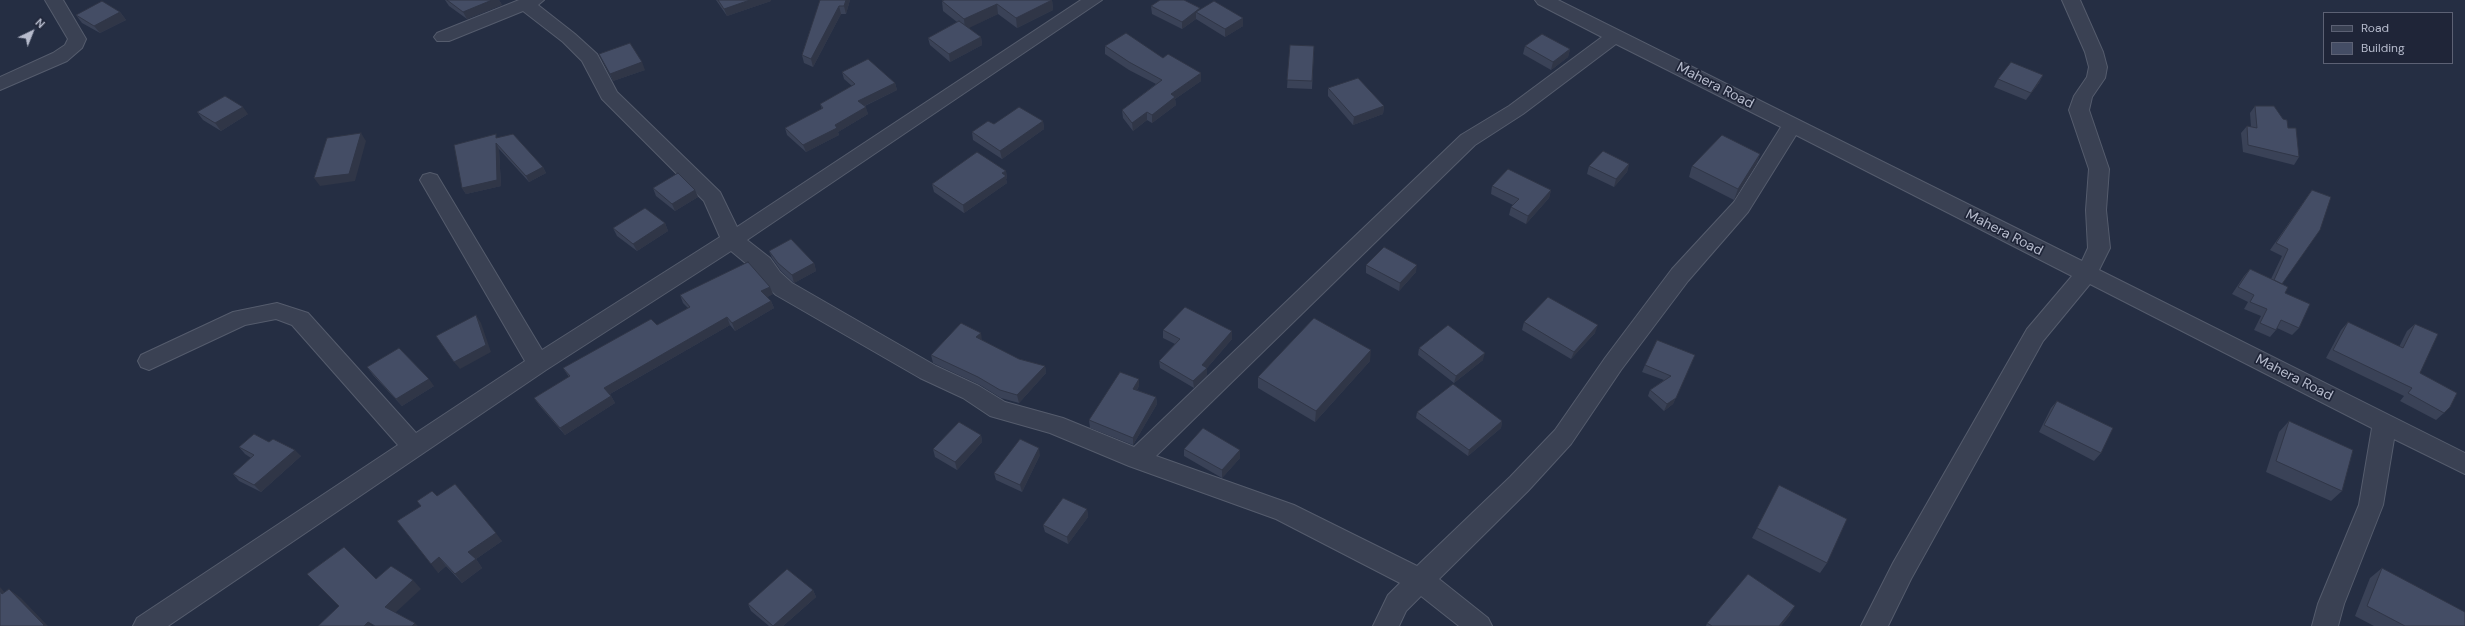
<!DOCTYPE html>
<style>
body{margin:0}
#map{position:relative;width:2465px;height:626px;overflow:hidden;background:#252e43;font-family:"DM Sans",sans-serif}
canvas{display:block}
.legend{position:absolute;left:2323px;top:12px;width:130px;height:52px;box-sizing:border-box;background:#1f2538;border:1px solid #5c6174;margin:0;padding:5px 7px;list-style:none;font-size:12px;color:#b7bccd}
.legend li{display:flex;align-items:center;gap:8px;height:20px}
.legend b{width:20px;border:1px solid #5c6174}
.north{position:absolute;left:12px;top:12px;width:40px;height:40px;-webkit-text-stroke:3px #1f2538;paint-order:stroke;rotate:43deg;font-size:11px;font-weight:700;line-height:16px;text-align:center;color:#b7bccd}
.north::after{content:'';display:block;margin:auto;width:14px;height:18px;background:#b7bccd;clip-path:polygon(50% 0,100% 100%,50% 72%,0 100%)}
</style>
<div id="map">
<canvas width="2465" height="626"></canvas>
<ul class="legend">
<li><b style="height:5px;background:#3a4153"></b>Road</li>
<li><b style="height:11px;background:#444d65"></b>Building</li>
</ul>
<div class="north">N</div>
</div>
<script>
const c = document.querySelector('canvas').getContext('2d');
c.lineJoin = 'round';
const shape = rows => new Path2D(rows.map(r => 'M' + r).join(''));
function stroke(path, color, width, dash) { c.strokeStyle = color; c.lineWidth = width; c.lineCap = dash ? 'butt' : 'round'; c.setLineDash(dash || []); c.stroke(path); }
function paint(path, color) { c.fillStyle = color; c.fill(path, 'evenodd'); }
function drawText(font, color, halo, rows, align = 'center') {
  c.font = font + ' "DM Sans",sans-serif'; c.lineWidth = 3.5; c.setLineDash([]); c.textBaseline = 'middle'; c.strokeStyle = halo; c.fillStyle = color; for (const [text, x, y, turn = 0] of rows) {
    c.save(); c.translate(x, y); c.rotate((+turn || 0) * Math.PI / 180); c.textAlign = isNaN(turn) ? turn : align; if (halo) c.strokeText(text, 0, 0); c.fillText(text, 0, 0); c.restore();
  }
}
const minor = shape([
 [45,0,63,0,86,39,82,48,67,61,0,90,0,77,53,53,65,45,68,39,45,0],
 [519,0,544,0,538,5,575,34,597,54,617,92,720,192,737,227,1081,0,1102,0,747,240,770,258,780,272,792,283,936,366,979,386,1005,402,1063,418,1134,447,1461,135,1509,106,1602,37,1538,4,1535,0,1558,0,2082,261,2088,248,2086,210,2089,169,2069,110,2074,96,2087,77,2089,67,2085,52,2062,0,2080,0,2103,52,2107,67,2105,78,2092,97,2089,110,2109,169,2106,210,2110,248,2099,270,2465,453,2465,474,2394,439,2383,505,2344,604,2338,626,2312,626,2318,604,2359,505,2372,428,2090,284,2043,341,1911,579,1888,626,1861,626,1893,563,2027,329,2072,276,1796,135,1748,212,1688,281,1621,370,1571,444,1528,491,1439,579,1488,618,1492,626,1459,626,1421,596,1406,611,1399,626,1373,626,1388,595,1400,583,1276,519,1129,466,1050,433,990,416,963,398,920,378,776,295,764,284,754,270,731,251,546,370,168,626,133,626,137,618,398,445,292,325,276,319,245,325,149,370,141,367,138,361,141,355,233,312,277,303,308,313,416,433,525,361,420,180,423,175,430,173,437,175,542,350,720,237,704,201,602,99,582,61,563,42,523,11,449,41,437,41,434,37,437,33,519,0],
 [1616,44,1781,127,1734,202,1672,269,1605,358,1555,430,1510,477,1417,566,1294,505,1156,456,1475,145,1523,114,1616,44]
]);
stroke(minor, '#555c6d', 2);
paint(minor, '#3a4153');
paint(shape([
 [445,0,499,0,502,5,467,19,449,6],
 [716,0,771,0,771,1,727,16],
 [820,0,850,0,846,14,841,14,813,67,804,63,802,55],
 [1052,0,1053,10,1017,28,998,14,968,28,981,37,982,45,950,62,930,45,928,38,957,22,943,11,942,1],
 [1151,6,1200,9,1243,18,1243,26,1225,37,1196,19,1182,29,1152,14],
 [120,12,126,20,100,33,82,23,76,15],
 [1290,45,1314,46,1312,89,1287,88],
 [1105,46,1163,58,1201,73,1201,81,1175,99,1176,105,1152,123,1147,120,1133,131,1123,118,1122,110,1156,84,1129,70,1105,54],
 [1525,46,1570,49,1568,57,1551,70,1523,54],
 [599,54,645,70,613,81],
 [842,72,895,83,897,90,865,106,868,114,838,132,839,135,806,152,787,135,785,128,822,109,820,104,852,86,844,79],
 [2043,75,2039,83,2026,100,1994,87,1998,79],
 [1328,88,1384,106,1383,114,1353,125,1328,96],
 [2255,106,2288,128,2299,157,2294,165,2243,152,2241,133,2247,126,2251,127,2250,113],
 [197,112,248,114,221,131,203,120],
 [1043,121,1044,129,1002,159,973,140,972,132,994,124],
 [498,138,543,167,546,173,529,182,499,149,501,186,466,194,462,188],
 [1760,154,1756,165,1734,200,1689,177,1692,166],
 [1629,164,1627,172,1614,187,1587,174,1589,166],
 [1006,171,1007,179,1006,179,1007,183,964,213,934,192,932,184],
 [1492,186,1551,190,1549,198,1526,224,1509,215,1511,207,1513,205,1491,194],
 [653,188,695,190,698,197,675,211,656,196],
 [2312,190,2282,284,2299,328,2292,335,2277,328,2276,330,2270,337,2254,330,2261,316,2244,309,2248,302,2232,294,2244,276,2250,269,2271,279,2282,256,2270,250,2307,197],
 [665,223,668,231,637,251,617,236,613,228],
 [769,251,814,263,816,271,794,283,781,271,772,258],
 [1366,265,1416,272,1399,291,1366,273],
 [770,287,773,294,767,297,771,301,774,308,735,331,730,325,610,394,615,403,565,435,539,405,534,398,569,377,563,368,657,325,688,308,683,303,680,295],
 [1524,322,1595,333,1571,359,1522,330],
 [2348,322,2399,347,2407,331,2415,324,2420,373,2444,413,2436,420,2400,401,2404,396,2326,358,2341,330],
 [1163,330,1232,339,1207,368,1207,375,1194,388,1160,368,1159,361,1175,344,1163,338],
 [1419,348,1483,360,1454,383,1418,355],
 [931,355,1019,359,1045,366,1046,373,1019,403,1001,398,980,385,933,363],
 [1695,355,1673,404,1664,411,1648,396,1650,390,1664,380,1642,372,1645,365],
 [1370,361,1315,422,1258,388,1258,377],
 [367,367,434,386,402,406,373,375],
 [1139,379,1139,386,1137,390,1156,397,1157,404,1133,445,1090,428,1089,420],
 [2057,401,2101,453,2094,461,2039,432,2051,408],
 [1417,412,1502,421,1501,428,1468,456,1416,418],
 [2289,421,2342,491,2331,501,2266,472,2279,432],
 [981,435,982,442,957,470,935,457,933,449],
 [269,442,301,456,261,492,239,481,233,474,251,458,245,454,239,447],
 [1184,449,1240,458,1222,478,1184,456],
 [1040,455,1022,492,996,480,994,473],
 [1779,485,1827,563,1820,573,1752,538],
 [437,496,502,541,476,559,482,568,462,583,446,566,438,573],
 [1087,509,1088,517,1068,544,1045,532,1043,525],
 [2382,568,2465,626,2374,626,2355,616,2370,578],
 [813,590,816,597,783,626,769,626,751,611,748,604],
 [1790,615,1781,626,1706,626,1707,623]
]), '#3a4257');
paint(shape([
 [492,0,499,0,502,5,467,19,463,12],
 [750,0,771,0,771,1,727,16,724,9],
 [846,0,850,0,846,14,844,6],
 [1052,0,1053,10,1017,28,1016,18],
 [997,4,998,14,965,30,964,19],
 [839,6,841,14,813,67,811,59],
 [1200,8,1200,15,1196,12,1196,19,1182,29,1182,22],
 [120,12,126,20,100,33,94,26],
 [1243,18,1243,26,1225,37,1225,29],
 [981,37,982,45,950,62,949,54],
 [1570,49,1568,57,1551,70,1553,62],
 [642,62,645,70,613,81,610,74],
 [1201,73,1201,81,1175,99,1176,105,1152,123,1152,115,1171,94],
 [2043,75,2039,83,2026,100,2031,93],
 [895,83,897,90,860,108,858,101],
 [1384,106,1383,114,1353,125,1354,117],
 [243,107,248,114,221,131,215,123],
 [866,107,868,114,838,132,839,135,806,152,803,145,835,125],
 [1147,112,1147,120,1133,131,1132,123],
 [1043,121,1044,129,1002,159,1000,151],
 [361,133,366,141,355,181,320,186,314,178],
 [496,143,499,149,501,186,466,194,462,188],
 [1760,154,1756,165,1734,200,1738,189],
 [1629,164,1627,172,1614,187,1616,179],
 [543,167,546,173,529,182,526,176],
 [1006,171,1007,179,1006,179,1007,183,964,213,963,205],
 [695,190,698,197,675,211,672,204],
 [1551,190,1549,198,1526,224,1528,216],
 [665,223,668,231,637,251,633,244],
 [814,263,816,271,794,283,792,275],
 [1417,265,1416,272,1399,291,1400,283],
 [770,287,773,294,764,299,761,291],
 [771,301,774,308,735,331,732,323],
 [476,315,481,323,491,352,460,369,454,362],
 [727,317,730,325,608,395,604,388],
 [1598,325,1595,333,1571,359,1574,352],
 [1232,331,1232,339,1206,369,1207,368,1207,375,1194,388,1193,381,1202,365],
 [981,333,982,340,976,337],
 [1371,350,1370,361,1315,422,1316,411],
 [1485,353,1483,360,1454,383,1456,376],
 [1695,355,1673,404,1664,411,1667,404],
 [1045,366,1046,373,1019,403,1017,395],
 [429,379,434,386,402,406,396,399],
 [1139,379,1139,386,1133,396,1133,389],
 [611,396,615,403,565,435,560,428],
 [1156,397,1157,404,1133,445,1133,438],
 [1502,421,1501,428,1468,456,1469,450],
 [981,435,982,442,957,470,955,462],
 [1039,448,1040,455,1022,492,1020,485],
 [295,450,301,456,261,492,254,485],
 [1240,450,1240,458,1222,478,1222,470],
 [1087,509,1088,517,1068,544,1067,537],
 [496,533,502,541,476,559,482,568,462,583,455,574,468,552],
 [439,557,446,566,438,573,431,564],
 [413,580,421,589,393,615,385,607],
 [0,587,14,603,2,594,0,591],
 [9,589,21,598,48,626,43,626],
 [813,590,816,597,783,626,773,626],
 [1795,606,1790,615,1781,626,1779,626],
 [368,622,372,626,364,626],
 [415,623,418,626,412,626]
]), '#303647');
const building = shape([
 [447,0,492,0,463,12,447,0],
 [718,0,750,0,724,9,718,0],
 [820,0,846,0,844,6,839,6,811,59,802,55,820,0],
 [944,0,1052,0,1016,18,997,4,964,19,942,1,944,0],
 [1160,0,1184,0,1200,8,1182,22,1151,6,1160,0],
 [102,1,120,12,94,26,76,15,102,1],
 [1214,1,1243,18,1225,29,1196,12,1214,1],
 [959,21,981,37,949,54,928,38,959,21],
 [1126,33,1163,58,1168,54,1201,73,1171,94,1175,97,1152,115,1147,112,1132,123,1122,110,1162,80,1129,62,1105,46,1126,33],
 [1542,34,1570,49,1553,62,1525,46,1542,34],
 [630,43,642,62,610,74,599,54,630,43],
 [1290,45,1314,46,1312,81,1287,80,1290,45],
 [868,59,895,83,858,101,866,107,835,125,837,128,803,145,785,128,823,108,820,104,855,84,842,72,868,59],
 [2011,62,2043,75,2031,93,1998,79,2011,62],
 [1358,78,1384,106,1354,117,1328,88,1358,78],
 [225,96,243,107,215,123,197,112,225,96],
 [2255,106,2274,106,2283,119,2287,120,2288,128,2296,128,2299,157,2248,145,2247,126,2257,128,2255,106],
 [1019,107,1043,121,1000,151,972,132,988,121,994,124,1019,107],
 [361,133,349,174,314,178,327,138,361,133],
 [496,134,496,138,513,134,543,167,526,176,496,143,497,180,462,188,454,145,496,134],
 [1722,135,1760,154,1738,189,1692,166,1722,135],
 [1603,151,1629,164,1616,179,1589,166,1603,151],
 [977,152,1006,171,1002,173,1006,176,963,205,932,184,977,152],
 [1508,169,1551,190,1528,216,1511,207,1519,199,1492,186,1508,169],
 [678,173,695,190,672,204,653,188,678,173],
 [2312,190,2331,197,2320,230,2282,284,2288,287,2285,293,2310,304,2299,328,2281,320,2276,330,2260,323,2267,309,2250,302,2254,295,2238,287,2250,269,2282,284,2274,280,2288,249,2276,243,2312,190],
 [645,208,665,223,633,244,613,228,645,208],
 [791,239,814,263,792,275,778,263,769,251,791,239],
 [1384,247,1417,265,1400,283,1366,265,1384,247],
 [748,262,770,287,761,291,771,301,732,323,727,317,604,388,611,396,560,428,534,398,570,376,563,368,651,319,657,325,690,307,680,295,748,262],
 [1548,297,1598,325,1574,352,1524,322,1548,297],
 [1185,307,1232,331,1202,365,1207,368,1193,381,1159,361,1180,339,1163,330,1185,307],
 [476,315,486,345,454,362,436,336,476,315],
 [1314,318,1371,350,1316,411,1258,377,1314,318],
 [2348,322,2403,348,2415,324,2438,334,2420,373,2457,393,2450,407,2444,413,2408,393,2412,388,2333,350,2348,322],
 [961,323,981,333,976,337,1019,359,1045,366,1017,395,1000,390,978,377,931,355,961,323],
 [1448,325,1485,353,1456,376,1419,348,1448,325],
 [1657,340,1695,355,1676,398,1667,404,1650,390,1671,376,1645,365,1657,340],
 [399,348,429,379,396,399,367,367,399,348],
 [1120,372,1139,379,1133,389,1156,397,1133,438,1089,420,1120,372],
 [1453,384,1502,421,1469,450,1417,412,1453,384],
 [2057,401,2113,428,2101,453,2044,425,2057,401],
 [2289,421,2353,450,2342,491,2276,461,2289,421],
 [959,422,981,435,955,462,933,449,959,422],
 [1203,428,1240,450,1222,470,1184,449,1203,428],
 [254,434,269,442,273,439,295,450,254,485,233,474,254,455,239,447,254,434],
 [1020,439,1039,448,1020,485,994,473,1020,439],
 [455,484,496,533,468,552,476,559,455,574,439,557,431,564,397,521,421,506,417,501,432,491,437,496,455,484],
 [1779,485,1847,519,1827,563,1757,528,1779,485],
 [1063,498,1087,509,1067,537,1043,525,1063,498],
 [344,547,376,579,391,566,413,580,385,607,415,623,412,626,375,626,368,622,364,626,318,626,339,606,307,574,344,547],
 [2382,568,2465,612,2465,626,2405,626,2367,606,2382,568],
 [787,569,813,590,773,626,748,604,787,569],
 [1748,574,1795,606,1779,626,1712,626,1707,623,1748,574],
 [9,589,44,625,43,626,0,626,0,591,2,594,9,589]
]);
paint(building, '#444d65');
stroke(building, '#303647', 1);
drawText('14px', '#b7bccd', '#1f2538', [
 ["Mahera Road",1715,86,27],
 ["Mahera Road",2004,233,27],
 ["Mahera Road",2294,378,27]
]);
</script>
